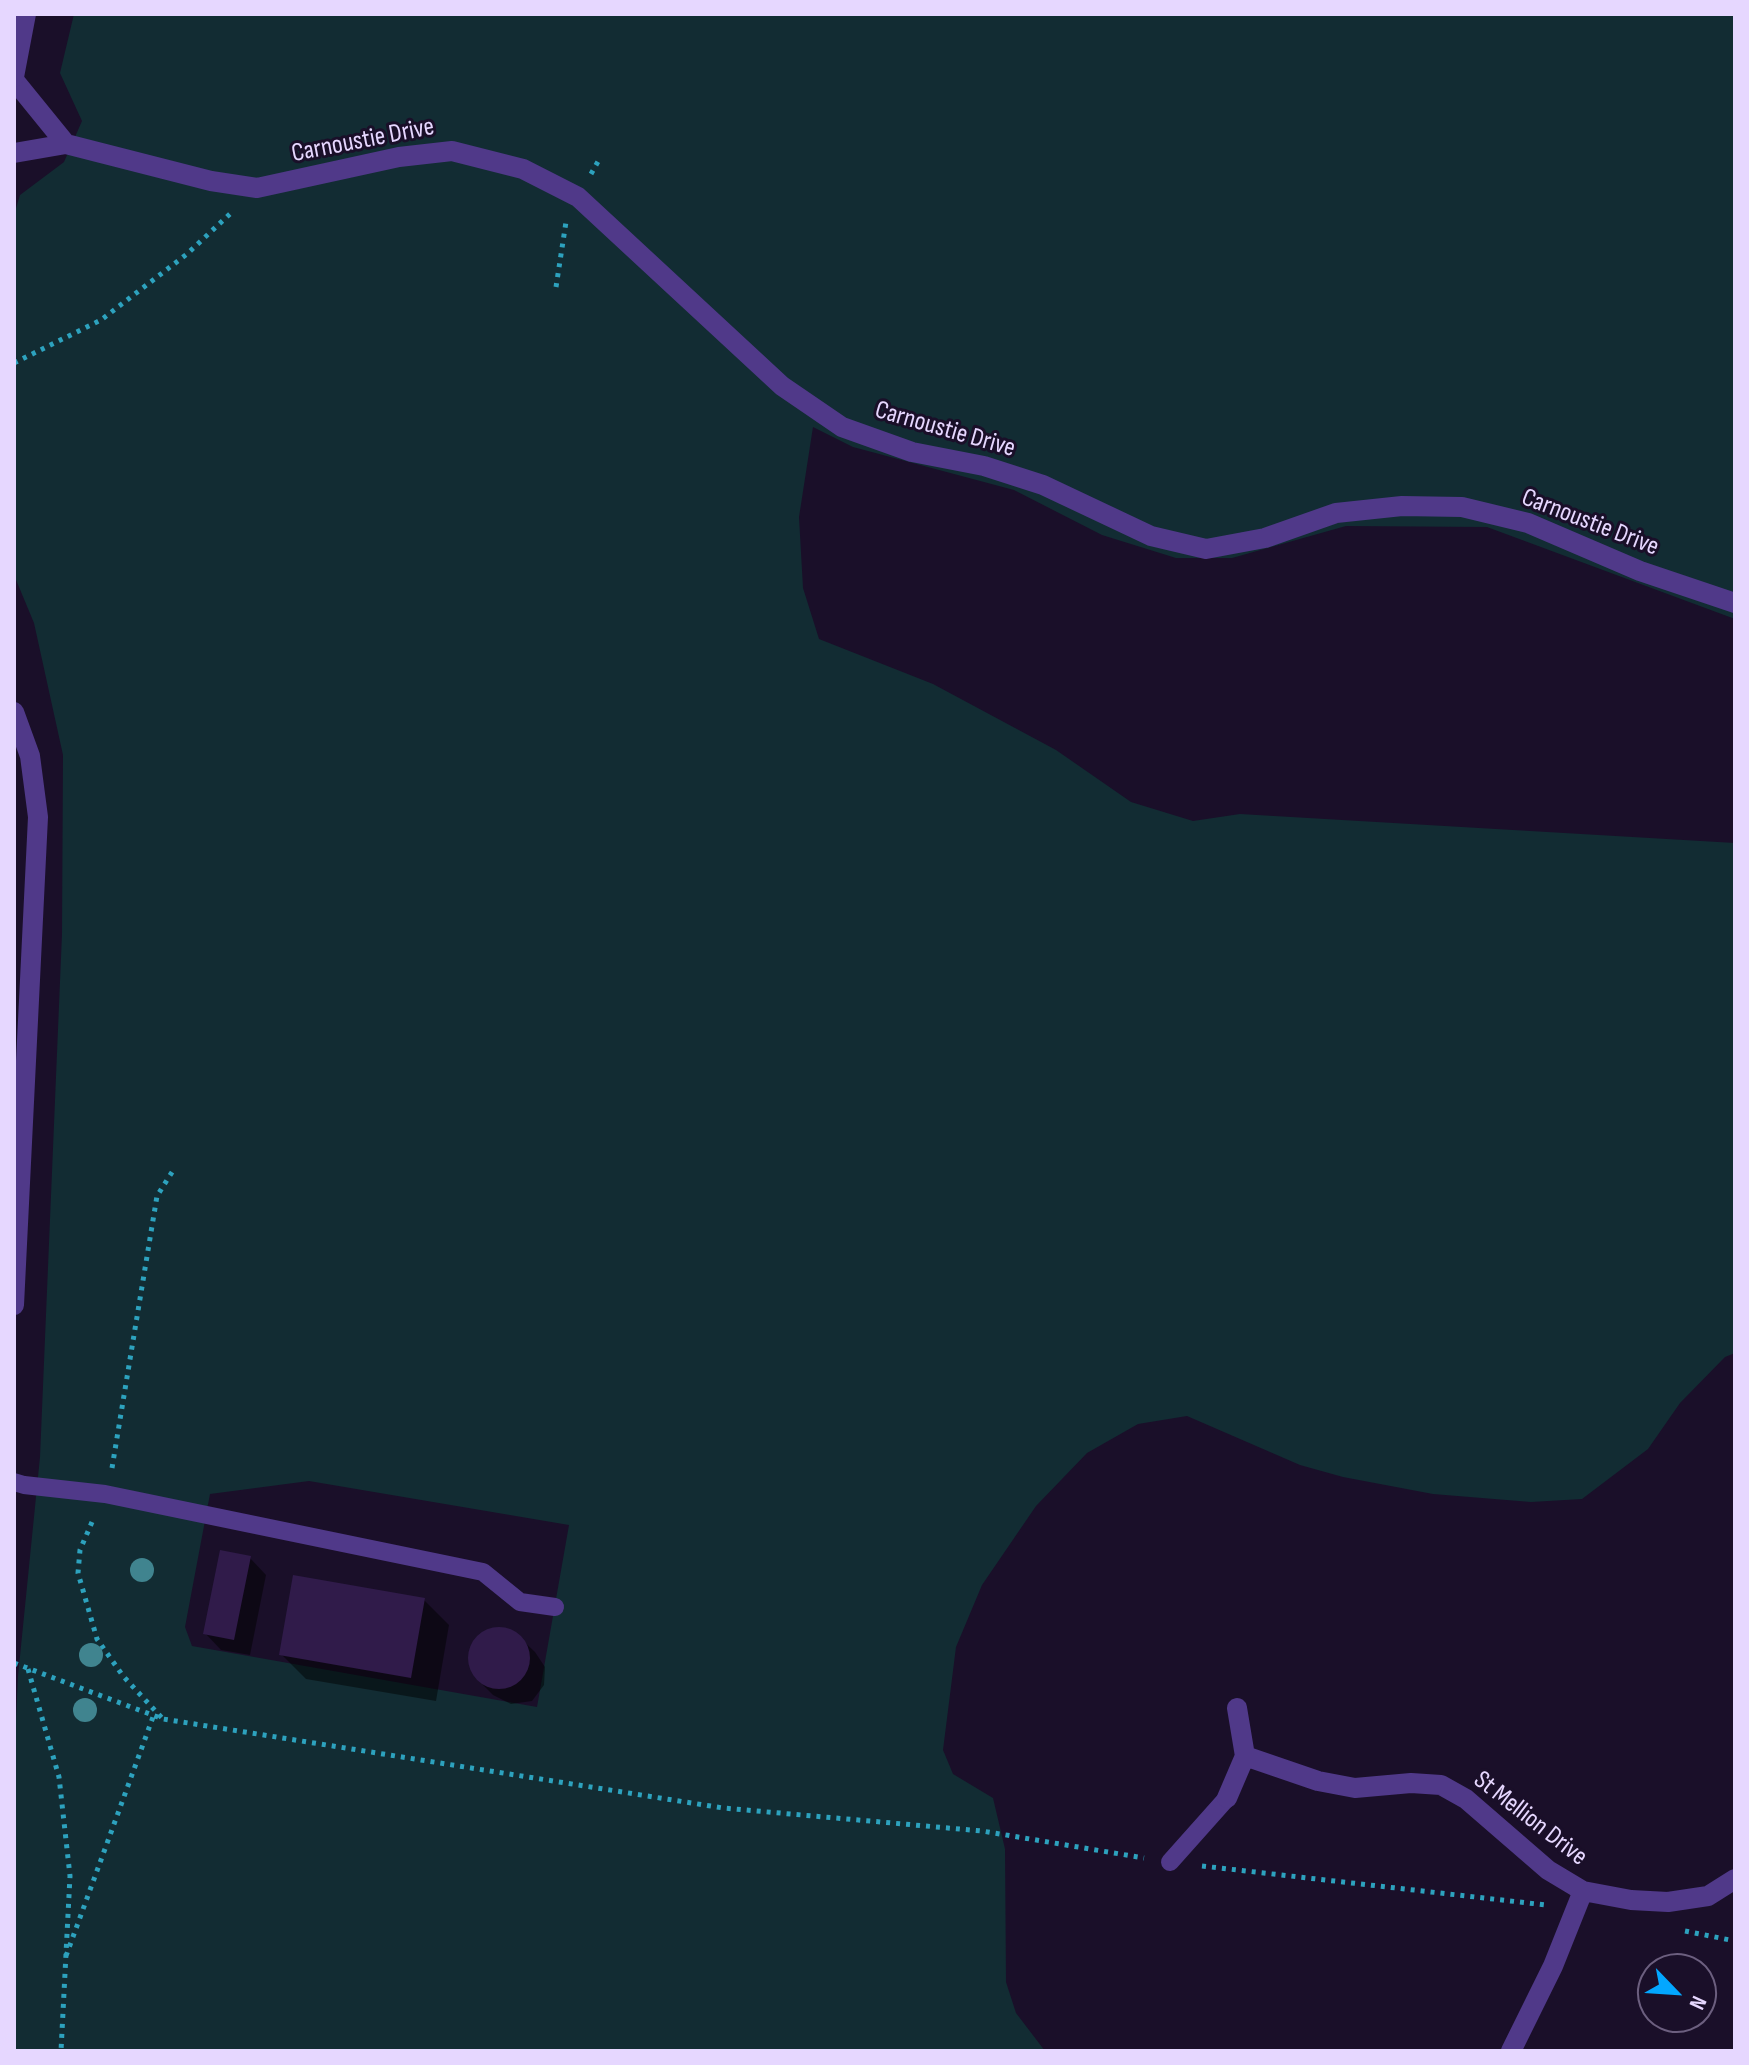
<!DOCTYPE html>
<style>
body{margin:0}
#map{position:relative;width:1749px;height:2065px;overflow:hidden;background:#1a0f29;font-family:"Sofia Sans Condensed",sans-serif}
canvas{display:block}
.frame{position:absolute;inset:0;border:16px solid #e6d7ff;pointer-events:none}
.north{position:absolute;left:1637px;top:1953px;width:80px;height:80px;box-sizing:border-box;background:#1a0f29;border:2px solid #6c5f7f;border-radius:50%;rotate:115deg;font-size:22px;font-weight:700;line-height:32px;text-align:center;color:#e6d7ff}
.north::after{content:'';display:block;margin:auto;width:28px;height:36px;background:#03a7ff;clip-path:polygon(50% 0,100% 100%,50% 72%,0 100%)}
</style>
<div id="map">
<canvas width="1749" height="2065"></canvas>
<div class="frame"></div>
<div class="north">N</div>
</div>
<script>
const c = document.querySelector('canvas').getContext('2d');
c.lineJoin = 'round';
function paint(path, color) { c.fillStyle = color; c.fill(path, 'evenodd'); }
const shape = rows => new Path2D(rows.map(r => 'M' + r).join(''));
function stroke(path, color, width, dash) { c.strokeStyle = color; c.lineWidth = width; c.lineCap = dash ? 'butt' : 'round'; c.setLineDash(dash || []); c.stroke(path); }
function drawText(font, color, halo, rows, align = 'center') {
  c.font = font + ' "Sofia Sans Condensed",sans-serif'; c.lineWidth = 6; c.setLineDash([]); c.textBaseline = 'middle'; c.strokeStyle = halo; c.fillStyle = color; for (const [text, x, y, turn = 0] of rows) {
    c.save(); c.translate(x, y); c.rotate((+turn || 0) * Math.PI / 180); c.textAlign = isNaN(turn) ? turn : align; if (halo) c.strokeText(text, 0, 0); c.fillText(text, 0, 0); c.restore();
  }
}
paint(shape([
 [74,14,1735,14,1735,619,1487,527,1346,526,1232,558,1176,558,1102,535,1014,490,853,447,813,427,799,517,803,588,819,639,933,684,1056,750,1131,802,1193,821,1240,814,1735,843,1735,1353,1725,1357,1680,1403,1648,1449,1582,1499,1531,1502,1433,1494,1343,1477,1300,1465,1187,1416,1138,1424,1087,1453,1036,1506,982,1585,956,1647,943,1750,953,1774,993,1798,1005,1849,1006,1982,1016,2013,1045,2051,14,2051,14,1764,18,1676,40,1457,62,934,63,755,34,623,14,575,14,215,20,195,64,162,82,121,60,73],
 [309,1481,569,1525,537,1707,192,1646,185,1627,210,1494]
]), '#122c33');
paint(shape([
 [250,1558,266,1575,250,1655,221,1650,205,1633],
 [424,1600,449,1625,436,1701,306,1679,281,1654],
 [492,1629,510,1631,517,1635,535,1652,545,1667,544,1685,532,1701,511,1704,493,1695,476,1678,469,1659,476,1640]
]), '#0007');
paint(shape([
 [220,1550,251,1556,234,1640,203,1634],
 [293,1575,425,1598,411,1678,279,1655],
 '468 1658a31 31 0 1 1 62 0a31 31 0 1 1-62 0Z'
]), '#301b4a');
stroke(shape([
 [591,174,600,158],
 [556,287,566,222],
 [14,363,101,320,187,254,232,212],
 [112,1468,157,1196,174,1169],
 [92,1522,80,1550,78,1573,97,1639,123,1676,162,1718],
 [14,1663,163,1719,723,1808,982,1831,1144,1858],
 [28,1669,59,1777,70,1876,61,2051],
 [1202,1866,1546,1905],
 [1685,1931,1735,1941],
 [66,1956,153,1717]
]), '#2da2be', 5, [4, 6]);
stroke(shape([
 [14,1482,24,1485,105,1494,483,1572,520,1602,555,1607],
 [1170,1862,1227,1798]
]), '#503989', 18);
stroke(shape([
 [14,80,66,144],
 [14,153,66,144,211,181,257,188,399,157,452,151,523,169,578,197,782,386,842,427,912,452,984,466,1043,485,1151,536,1206,549,1265,538,1336,513,1402,506,1462,507,1528,523,1640,571,1735,603],
 [14,712,30,756,38,817,14,1305],
 [1245,1756,1318,1781,1355,1788,1411,1783,1441,1785,1466,1799,1548,1870,1583,1891,1631,1900,1668,1902,1708,1896,1735,1879],
 [1227,1798,1245,1756,1237,1708],
 [1511,2051,1553,1966,1583,1891]
]), '#503989', 20);
stroke(shape([
 [14,77,26,14]
]), '#503989', 20);
c.fillStyle = '#40848f';
for (const [x, y] of [
 [142,1570],
 [91,1655],
 [85,1710]
]) { c.beginPath(); c.arc(x, y, 12, 0, 2 * Math.PI); c.fill(); }
drawText('26px', '#e6d7ff', '#1a0f29', [
 ["Carnoustie Drive",363,141,-11],
 ["Carnoustie Drive",945,430,16],
 ["Carnoustie Drive",1590,523,21],
 ["St Mellion Drive",1530,1819,38]
]);
</script>
